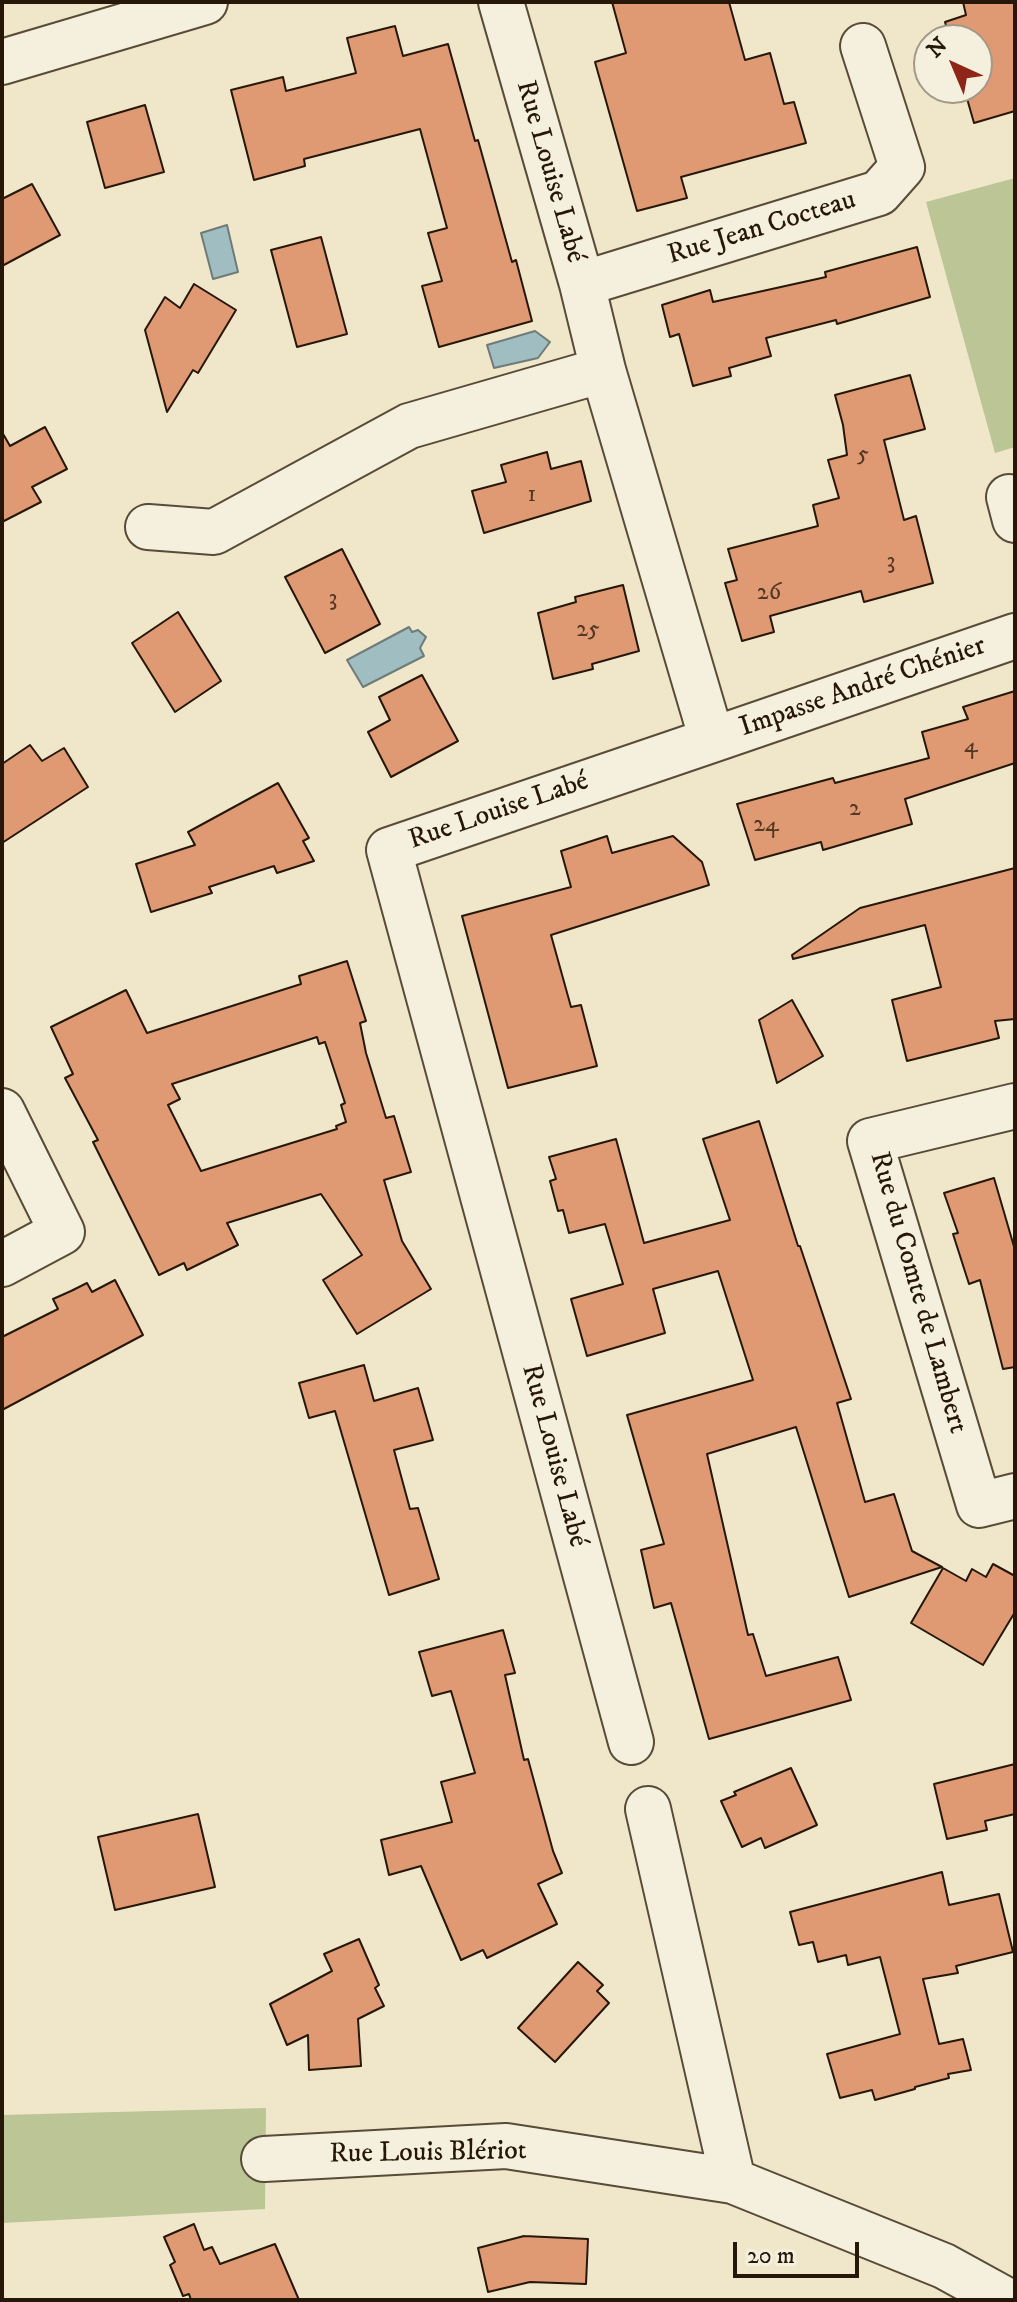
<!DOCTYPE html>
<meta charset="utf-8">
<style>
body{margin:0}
#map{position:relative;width:1017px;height:2302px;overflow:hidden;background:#f0e7ca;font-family:"IM FELL DW Pica",serif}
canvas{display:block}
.frame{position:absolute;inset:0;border:4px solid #261708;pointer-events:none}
.north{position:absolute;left:913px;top:24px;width:80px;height:80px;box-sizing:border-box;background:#f5efdd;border:2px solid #a29988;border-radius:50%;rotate:316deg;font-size:22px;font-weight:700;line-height:32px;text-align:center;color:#261708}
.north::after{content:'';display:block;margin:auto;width:28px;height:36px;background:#8f2418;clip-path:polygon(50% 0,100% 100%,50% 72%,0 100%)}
.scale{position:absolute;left:733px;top:2242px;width:126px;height:36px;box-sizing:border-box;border:4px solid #261708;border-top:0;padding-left:10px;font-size:24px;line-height:28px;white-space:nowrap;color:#261708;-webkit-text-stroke:6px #f5efdd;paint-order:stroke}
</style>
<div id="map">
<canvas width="1017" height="2302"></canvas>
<div class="frame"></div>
<div class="north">N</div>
<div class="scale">20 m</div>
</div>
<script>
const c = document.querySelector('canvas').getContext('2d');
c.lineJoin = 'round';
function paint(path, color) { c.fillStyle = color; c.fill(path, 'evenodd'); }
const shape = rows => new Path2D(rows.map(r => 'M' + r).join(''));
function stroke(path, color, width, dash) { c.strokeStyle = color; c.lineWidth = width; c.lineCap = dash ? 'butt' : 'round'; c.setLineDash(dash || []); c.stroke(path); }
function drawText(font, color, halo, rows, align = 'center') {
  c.font = font + ' "IM FELL DW Pica",serif'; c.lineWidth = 7; c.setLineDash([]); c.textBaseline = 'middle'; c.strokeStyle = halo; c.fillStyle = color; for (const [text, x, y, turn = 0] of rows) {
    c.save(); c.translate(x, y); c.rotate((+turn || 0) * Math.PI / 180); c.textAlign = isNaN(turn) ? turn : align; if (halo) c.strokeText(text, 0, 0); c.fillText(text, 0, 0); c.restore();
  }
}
paint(shape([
 [1015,178,1015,447,995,453,926,202],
 [266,2108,265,2209,2,2223,2,2115]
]), '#bbc596');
const water = shape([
 [227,225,238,272,213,279,201,233,227,225],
 [535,331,550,342,538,358,494,368,487,345,535,331],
 [409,627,412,632,418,630,426,637,420,648,424,656,363,687,347,660,409,627]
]);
paint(water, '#a0bdc2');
stroke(water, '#6f7b78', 2);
const building = shape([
 [612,2,729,2,745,60,770,53,784,104,794,102,806,143,681,177,687,198,637,211,595,62,626,53,612,2],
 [963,2,1015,2,1015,111,974,123,964,88,977,88,977,40,950,40,945,22,966,15,963,2],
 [395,26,403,56,448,44,475,141,478,140,512,262,516,260,532,321,439,347,422,286,442,281,428,233,447,228,420,129,304,159,305,166,254,180,231,90,283,77,286,91,356,73,347,38,395,26],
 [145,105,164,172,105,188,87,122,145,105],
 [32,184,60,235,2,266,2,199,32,184],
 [321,237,347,334,297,347,271,250,321,237],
 [917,247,930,297,837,324,836,320,766,338,771,356,729,368,731,376,693,386,679,334,670,337,662,305,710,290,713,302,826,277,825,272,917,247],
 [194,284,236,310,198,373,193,370,167,412,145,330,165,297,180,308,194,284],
 [910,375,925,429,884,440,904,520,916,516,933,583,864,602,861,591,770,616,774,632,742,641,725,583,737,580,728,549,818,526,813,505,839,498,828,460,847,455,843,425,835,395,910,375],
 [45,427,67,469,32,487,41,502,2,522,2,432,10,446,45,427],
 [547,452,551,469,581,461,591,501,484,533,472,491,506,482,501,465,547,452],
 [342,549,380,624,325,653,285,577,342,549],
 [623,585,639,651,592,664,593,669,553,679,538,613,576,602,575,597,623,585],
 [178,612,221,681,175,712,132,643,178,612],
 [422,675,458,741,391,777,368,732,390,720,379,697,422,675],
 [1015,691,1015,763,905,799,912,824,823,850,821,842,755,860,737,804,833,778,835,783,929,758,922,732,968,719,963,707,1015,691],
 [30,745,42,761,64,748,88,787,2,843,2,764,30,745],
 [278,783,309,838,303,841,314,861,277,873,274,866,209,887,212,893,151,912,136,864,195,845,188,832,278,783],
 [607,836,612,853,673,836,702,862,709,885,551,935,571,1007,581,1005,597,1066,508,1088,462,916,571,887,561,851,607,836],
 [1015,868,1015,1019,995,1021,999,1038,907,1061,892,1000,941,987,925,925,793,959,792,955,860,908,1015,868],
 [347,961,366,1021,360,1023,366,1053,386,1118,394,1116,411,1172,384,1180,402,1241,431,1289,357,1334,323,1280,362,1255,321,1194,227,1223,238,1245,187,1270,184,1263,159,1275,93,1142,98,1140,65,1078,73,1074,51,1027,126,990,147,1033,301,984,299,976,347,961],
 [317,1037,319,1044,325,1042,345,1103,341,1105,346,1122,336,1126,337,1129,201,1171,168,1105,180,1099,172,1084,317,1037],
 [792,1000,823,1056,777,1083,759,1020,792,1000],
 [759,1121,798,1246,800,1246,851,1399,837,1403,865,1502,894,1494,912,1551,942,1567,849,1597,796,1427,707,1454,748,1635,753,1634,766,1676,838,1657,851,1700,709,1739,671,1603,654,1608,641,1550,664,1544,627,1415,753,1380,718,1271,653,1289,665,1333,587,1356,571,1299,623,1284,605,1224,569,1233,563,1210,558,1211,550,1181,556,1179,549,1157,616,1139,644,1243,730,1220,703,1139,759,1121],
 [994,1178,1015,1250,1015,1367,1003,1369,980,1280,969,1284,953,1234,958,1233,944,1193,994,1178],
 [115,1280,143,1335,2,1410,2,1337,58,1309,53,1299,71,1291,87,1283,92,1292,115,1280],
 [364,1365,374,1401,418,1388,433,1440,394,1450,410,1509,418,1508,439,1579,389,1595,335,1411,309,1418,299,1383,364,1365],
 [993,1564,1015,1576,1015,1612,983,1665,911,1623,943,1568,966,1581,972,1569,986,1577,993,1564],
 [503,1630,515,1673,505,1675,524,1760,528,1759,553,1851,562,1873,538,1884,557,1924,487,1958,483,1950,461,1960,421,1866,389,1875,381,1840,452,1822,441,1782,475,1773,451,1691,432,1696,419,1652,503,1630],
 [1015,1764,1015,1814,985,1821,987,1830,947,1839,934,1784,1015,1764],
 [791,1768,817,1825,765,1848,761,1838,742,1847,721,1801,736,1795,734,1792,791,1768],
 [198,1814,215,1887,115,1910,98,1837,198,1814],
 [942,1872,949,1905,999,1894,1013,1952,956,1966,958,1973,923,1979,939,2044,963,2039,971,2070,948,2074,949,2078,915,2087,915,2089,875,2100,872,2090,840,2098,827,2054,900,2034,880,1957,848,1965,846,1955,818,1962,813,1942,799,1945,790,1912,942,1872],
 [359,1939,379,1985,375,1988,384,2006,358,2019,361,2066,309,2070,308,2035,287,2045,270,2004,332,1971,324,1954,359,1939],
 [578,1962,603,1985,597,1991,609,2003,555,2062,518,2028,578,1962],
 [194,2224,204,2250,212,2247,220,2264,275,2244,299,2300,191,2300,189,2294,183,2296,170,2265,175,2262,164,2237,194,2224],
 [524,2236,588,2239,586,2284,530,2282,488,2292,478,2248,524,2236]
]);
paint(building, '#df9973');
stroke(building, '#261708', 2);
const minor = shape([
 [501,2,582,284,603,370,712,740,389,850,631,1742],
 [2,62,205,2],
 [582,284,879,193,902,167,863,46],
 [1009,497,1015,520],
 [148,527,214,532,409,426,603,370],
 [712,740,1015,636],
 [1015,1106,870,1141,979,1505,1015,1496],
 [2,1111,62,1232,2,1264],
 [648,1809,733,2181],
 [264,2159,506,2146,733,2181,944,2266,1006,2300]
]);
stroke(minor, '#584b38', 48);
stroke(minor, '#f5efdd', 44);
drawText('24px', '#543823', null, [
 ["5",863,456],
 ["1",532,496],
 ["3",891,563],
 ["26",769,594],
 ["3",333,600],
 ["25",588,631],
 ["4",971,747],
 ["2",855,810],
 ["24",766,826]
]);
drawText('28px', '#261708', '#f5efdd', [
 ["Rue Louise Labé",549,172,74],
 ["Rue Jean Cocteau",762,229,-17],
 ["Impasse André Chénier",863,688,-19],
 ["Rue Louise Labé",499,812,-19],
 ["Rue du Comte de Lambert",917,1293,74],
 ["Rue Louise Labé",553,1456,75],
 ["Rue Louis Blériot",428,2154,-1]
]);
</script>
